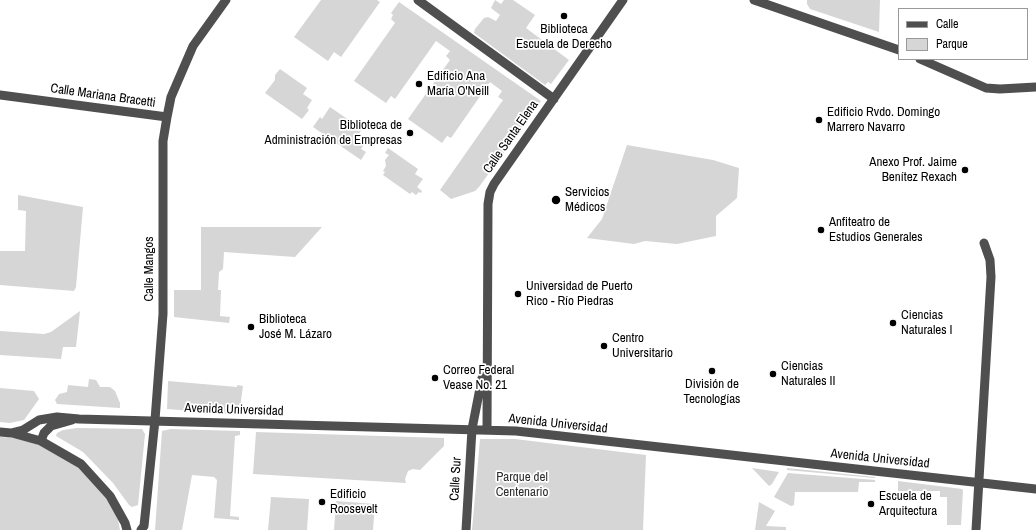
<!DOCTYPE html>
<meta charset="utf-8">
<style>
body{margin:0}
#map{position:relative;width:1036px;height:530px;overflow:hidden;background:#fff;font-family:"Archivo Narrow",sans-serif}
canvas{display:block}
.legend{position:absolute;left:898px;top:8px;width:130px;height:52px;box-sizing:border-box;background:#fff;border:1px solid #999;margin:0;padding:5px 7px;list-style:none;font-size:12px;color:#000}
.legend li{display:flex;align-items:center;gap:8px;height:20px}
.legend b{width:20px;border:1px solid #999}
</style>
<div id="map">
<canvas width="1036" height="530"></canvas>
<ul class="legend">
<li><b style="height:5px;background:#4f4f4f"></b>Calle</li>
<li><b style="height:11px;background:#d6d6d6"></b>Parque</li>
</ul>
</div>
<script>
const c = document.querySelector('canvas').getContext('2d');
c.lineJoin = 'round';
function paint(path, color) { c.fillStyle = color; c.fill(path, 'evenodd'); }
const shape = rows => new Path2D(rows.map(r => 'M' + r).join(''));
function stroke(path, color, width, dash) { c.strokeStyle = color; c.lineWidth = width; c.lineCap = dash ? 'butt' : 'round'; c.setLineDash(dash || []); c.stroke(path); }
function drawText(font, color, halo, rows, align = 'center') {
  c.font = font + ' "Archivo Narrow",sans-serif'; c.lineWidth = 3.5; c.setLineDash([]); c.textBaseline = 'middle'; c.strokeStyle = halo; c.fillStyle = color; for (const [text, x, y, turn = 0] of rows) {
    c.save(); c.translate(x, y); c.rotate((+turn || 0) * Math.PI / 180); c.textAlign = isNaN(turn) ? turn : align; if (halo) c.strokeText(text, 0, 0); c.fillText(text, 0, 0); c.restore();
  }
}
paint(shape([
 [321,0,377,0,380,2,341,57,334,52,328,61,294,37],
 [495,0,501,4,504,0,513,0,535,15,526,28,569,60,551,84,548,82,545,85,474,33,475,29,484,18,488,17,496,21,500,15,491,8],
 [807,0,880,0,879,32,810,9,807,4],
 [399,2,541,101,479,187,475,191,451,199,440,190,503,100,498,97,502,91,490,82,451,138,447,136,442,143,408,119,450,60,446,56,450,51,436,41,395,99,391,96,386,103,354,81,395,23,391,19,393,15,391,13],
 [280,69,307,88,303,94,312,100,307,108,309,110,302,119,265,93,275,80,275,75],
 [330,107,362,129,359,134,367,140,361,149,366,152,361,160,313,127,320,117,322,119],
 [627,145,713,160,739,168,737,198,716,216,716,236,677,244,645,241,634,244,587,238,602,219],
 [388,148,418,169,415,174,423,179,417,187,422,191,421,193,419,192,416,195,412,192,410,194,383,175,385,172,383,171,386,166,385,160,389,155,385,153],
 [18,195,83,207,76,287,74,291,0,285,0,251,25,251,26,211,18,210],
 [201,227,322,227,295,257,224,252,223,269,219,272,218,290,221,290,220,316,230,317,229,323,174,317,174,290,201,290],
 [80,311,76,347,63,347,61,359,0,355,0,331,44,334,51,332],
 [89,379,96,380,100,387,110,387,115,391,120,403,120,408,57,404,55,400,59,394,67,392,68,385,88,387],
 [168,381,237,387,237,385,243,386,239,415,167,409],
 [0,388,34,391,39,399,24,420,10,423,0,422],
 [77,428,142,429,145,434,138,505,132,507,129,505,113,483,83,452,56,436,57,433,63,430],
 [171,429,240,431,240,435,235,436,230,516,239,517,239,520,214,518,217,480,214,477,192,475,182,530,155,530,162,431],
 [256,432,444,438,444,446,420,470,413,469,408,471,405,479,406,483,253,474],
 [0,437,15,438,43,446,79,467,108,497,117,514,120,530,0,530],
 [480,439,515,439,646,455,643,530,472,530],
 [752,468,779,472,772,484,769,486],
 [787,468,875,477,875,478,787,470],
 [788,473,875,480,875,482,859,482,858,492,795,492,794,505,791,506,774,497],
 [898,481,962,489,963,491,961,525,947,525,947,497,940,497,940,491,898,491],
 [271,497,309,499,307,530,268,530],
 [336,501,375,504,373,530,334,530],
 [759,502,775,511,766,526,786,527,786,530,755,530]
]), '#d6d6d6');
stroke(shape([
 [418,0,554,99],
 [754,0,899,50],
 [920,59,986,88,1000,89,1036,87],
 [0,95,167,117],
 [487,430,488,204,490,192,494,184,623,0],
 [0,432,11,433,23,430,39,420,57,417,79,419,516,431,1036,489],
 [12,433,41,441,81,464,110,496,125,523,127,530],
 [41,441,44,433,51,426,72,420],
 [141,530,144,526,155,420,163,314,163,141,167,117,171,97,193,46,226,0],
 [466,530,472,429,482,378],
 [976,530,991,277,990,260,984,243]
]), '#4f4f4f', 9);
for (const [x, y, r, color] of [
 [564,16,4,"#000"],
 [419,84,4,"#000"],
 [819,120,4,"#000"],
 [410,133,4,"#000"],
 [965,170,4,"#000"],
 [556,200,5,"#000"],
 [821,230,4,"#000"],
 [518,294,4,"#000"],
 [893,323,4,"#000"],
 [251,327,4,"#000"],
 [604,346,4,"#000"],
 [712,371,4,"#000"],
 [773,374,4,"#000"],
 [435,378,4,"#000"],
 [322,502,4,"#000"],
 [871,504,4,"#000"]
]) { const dot = new Path2D(); dot.arc(x, y, r, 0, 2 * Math.PI); c.fillStyle = color; c.fill(dot); stroke(dot, '#fff', 1.5); }
drawText('13px', '#000', '#fff', [
 ["Biblioteca",564,30,"center"],
 ["Escuela de Derecho",564,45,"center"],
 ["Edificio Ana",427,77],
 ["María O'Neill",427,92],
 ["Edificio Rvdo. Domingo",827,113],
 ["Marrero Navarro",827,128],
 ["Biblioteca de",402,126,"right"],
 ["Administración de Empresas",402,141,"right"],
 ["Anexo Prof. Jaime",957,163,"right"],
 ["Benítez Rexach",957,178,"right"],
 ["Servicios",565,193],
 ["Médicos",565,208],
 ["Anfiteatro de",829,223],
 ["Estudios Generales",829,238],
 ["Universidad de Puerto",526,287],
 ["Rico - Río Piedras",526,302],
 ["Ciencias",901,316],
 ["Naturales I",901,331],
 ["Biblioteca",259,320],
 ["José M. Lázaro",259,335],
 ["Centro",612,339],
 ["Universitario",612,354],
 ["Ciencias",781,367],
 ["Naturales II",781,382],
 ["Correo Federal",443,371],
 ["Vease No. 21",443,386],
 ["División de",712,385,"center"],
 ["Tecnologías",712,400,"center"],
 ["Edificio",330,495],
 ["Roosevelt",330,510],
 ["Escuela de",879,497],
 ["Arquitectura",879,512]
], 'left');
drawText('13px', '#000', '#fff', [
 ["Calle Mariana Bracetti",103,96,8],
 ["Calle Santa Elena",511,137,-55],
 ["Calle Mangos",150,269,-90],
 ["Avenida Universidad",234,410,2],
 ["Avenida Universidad",558,424,6],
 ["Avenida Universidad",880,459,6],
 ["Calle Sur",456,479,-87]
]);
drawText('13px', '#2d2d2d', '#fff', [
 ["Parque del",522,478],
 ["Centenario",522,493]
]);
</script>
